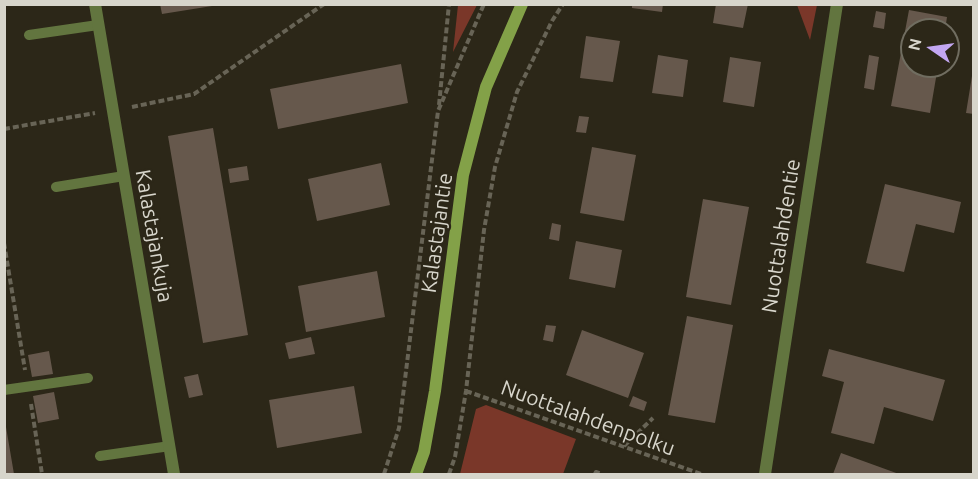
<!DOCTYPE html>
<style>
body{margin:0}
#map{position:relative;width:978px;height:479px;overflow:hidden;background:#2c2718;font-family:Ubuntu,sans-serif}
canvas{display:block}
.frame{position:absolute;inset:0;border:6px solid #d7d5cb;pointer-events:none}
.north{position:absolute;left:900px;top:18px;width:60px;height:60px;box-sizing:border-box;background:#2c2718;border:2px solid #706d60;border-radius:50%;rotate:283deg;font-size:16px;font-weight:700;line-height:24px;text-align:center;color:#d7d5cb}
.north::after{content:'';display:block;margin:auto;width:21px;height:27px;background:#c3a7f2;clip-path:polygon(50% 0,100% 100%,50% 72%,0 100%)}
</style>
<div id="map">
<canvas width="978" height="479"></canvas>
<div class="frame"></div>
<div class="north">N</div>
</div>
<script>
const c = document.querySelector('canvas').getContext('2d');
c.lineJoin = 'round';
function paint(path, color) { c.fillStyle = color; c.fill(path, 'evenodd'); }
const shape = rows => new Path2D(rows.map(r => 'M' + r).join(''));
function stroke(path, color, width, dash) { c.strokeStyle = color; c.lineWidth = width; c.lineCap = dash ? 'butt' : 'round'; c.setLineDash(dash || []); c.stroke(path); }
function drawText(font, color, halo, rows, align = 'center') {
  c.font = font + ' Ubuntu,sans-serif'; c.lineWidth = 4.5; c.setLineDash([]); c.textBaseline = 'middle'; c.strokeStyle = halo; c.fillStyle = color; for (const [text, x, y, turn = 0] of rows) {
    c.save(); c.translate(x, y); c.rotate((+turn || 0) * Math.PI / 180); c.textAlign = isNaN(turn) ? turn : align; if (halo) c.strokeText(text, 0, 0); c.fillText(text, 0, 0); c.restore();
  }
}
paint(shape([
 [458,5,477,5,453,52],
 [797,5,817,5,810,40],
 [486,405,576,439,563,474,460,474,476,409]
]), '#7a3729');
paint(shape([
 [160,4,212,4,212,6,162,14],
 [632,4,663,4,662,12,632,8],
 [716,4,748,4,743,28,713,23],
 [909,10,947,17,945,30,912,30,912,66,938,66,930,113,891,106],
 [876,11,886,13,884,29,873,27],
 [586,36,620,41,613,82,580,78],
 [658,55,688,60,683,97,652,93],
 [869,55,879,57,874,90,864,88],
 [730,57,761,62,754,107,723,102],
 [401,64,408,103,278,129,270,89],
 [972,76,974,76,974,114,966,113],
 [579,116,589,117,586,133,576,132],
 [213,128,248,335,203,343,168,136],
 [592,147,636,155,624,221,580,213],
 [381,163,390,205,317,221,308,179],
 [247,166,249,180,230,183,228,169],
 [885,184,961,202,954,233,916,224,904,272,866,263],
 [703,199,749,207,731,305,686,297],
 [552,223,561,225,559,241,549,239],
 [576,241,622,250,615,288,569,279],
 [377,271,385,317,306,332,298,286],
 [687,316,733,325,715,423,668,415],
 [546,325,556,326,553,342,543,340],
 [582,330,644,353,628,398,566,375],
 [311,337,315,354,289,359,285,343],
 [829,349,945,380,933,421,884,407,874,444,831,433,844,382,822,376],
 [49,351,53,374,32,377,28,355],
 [198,374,203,395,189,398,184,377],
 [354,386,362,433,277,448,269,400],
 [54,392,59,419,38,423,33,396],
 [633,396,647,402,644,411,629,406],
 [5,427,6,427,14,474,5,474],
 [841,453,899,474,833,474]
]), '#66584c');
stroke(shape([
 [439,105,449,4],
 [132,107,194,94,324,4],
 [4,129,95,113],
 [4,243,25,370],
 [466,391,701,474],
 [31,404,42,474],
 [624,446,653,418],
 [384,474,399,428,438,111,484,4],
 [449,474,455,457,466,391,484,230,495,167,517,92,552,21,563,4],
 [595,474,596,472,602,474]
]), '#686456', 4, [6, 3]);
stroke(shape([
 [29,35,98,25],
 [56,187,124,176],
 [4,390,88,378],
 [100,456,170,446]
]), '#62753f', 10);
stroke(shape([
 [95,4,174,474],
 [765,474,837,4]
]), '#62753f', 12);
stroke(shape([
 [416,474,424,452,435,391,463,175,486,87,522,4]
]), '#83a148', 12);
drawText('21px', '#d7d5cb', '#2c2718', [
 ["Kalastajantie",437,233,-82],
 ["Kalastajankuja",154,236,80],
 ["Nuottalahdentie",781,236,-81],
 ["Nuottalahdenpolku",588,418,20]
]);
</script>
